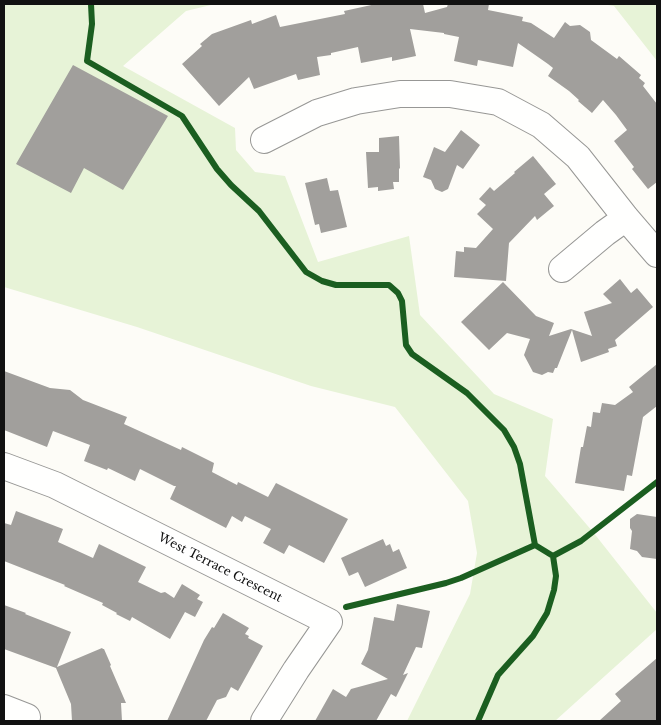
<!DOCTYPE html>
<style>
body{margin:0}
#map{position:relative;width:661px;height:725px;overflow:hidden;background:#fdfcf7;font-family:"Libre Baskerville",serif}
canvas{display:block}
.frame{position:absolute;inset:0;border:5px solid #111;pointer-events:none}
</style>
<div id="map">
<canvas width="661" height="725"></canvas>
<div class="frame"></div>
</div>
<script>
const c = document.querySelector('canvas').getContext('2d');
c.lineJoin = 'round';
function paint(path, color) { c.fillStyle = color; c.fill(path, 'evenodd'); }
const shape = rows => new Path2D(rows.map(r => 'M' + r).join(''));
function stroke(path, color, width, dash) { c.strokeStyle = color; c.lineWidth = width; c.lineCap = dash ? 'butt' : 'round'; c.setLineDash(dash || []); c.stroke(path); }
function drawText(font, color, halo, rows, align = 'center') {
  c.font = font + ' "Libre Baskerville",serif'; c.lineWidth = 5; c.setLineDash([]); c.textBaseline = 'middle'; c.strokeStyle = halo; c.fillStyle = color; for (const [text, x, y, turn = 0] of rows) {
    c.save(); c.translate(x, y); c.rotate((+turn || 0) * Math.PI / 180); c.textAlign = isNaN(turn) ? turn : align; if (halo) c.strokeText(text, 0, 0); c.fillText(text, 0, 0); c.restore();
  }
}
paint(shape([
 [4,4,215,4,186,11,123,66,235,128,236,150,255,172,285,176,318,262,409,236,420,315,494,394,553,419,545,476,593,532,657,613,657,629,555,721,407,721,470,594,477,553,468,501,395,407,311,386,137,327,4,287],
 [602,4,657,4,657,61,614,6]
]), '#e7f3d7');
paint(shape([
 [376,4,423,4,425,13,447,7,448,4,489,4,488,10,523,17,522,21,531,23,554,38,565,22,570,26,580,25,590,32,591,40,617,59,619,56,641,75,639,78,645,83,643,86,657,104,657,182,648,189,632,169,634,167,614,141,627,130,616,115,603,100,592,113,578,101,579,100,569,91,548,76,553,68,548,64,518,43,513,67,478,60,477,66,454,61,459,37,444,34,444,33,410,29,416,56,392,61,392,57,361,63,358,47,331,53,331,55,317,57,320,75,298,80,296,74,254,89,249,77,219,106,182,64,202,46,200,44,212,34,251,20,252,24,276,15,280,27,345,14,344,11],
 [73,65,168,116,123,190,84,168,71,193,16,164],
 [461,130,480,145,463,169,457,165,448,189,442,192,435,189,431,180,423,177,434,147,445,152],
 [399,136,400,169,399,168,399,182,393,182,394,189,378,191,378,187,368,188,366,152,379,152,379,138],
 [533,156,556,184,544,194,554,206,537,220,535,216,509,243,506,281,454,277,456,251,464,252,464,247,476,248,493,229,477,214,486,205,479,199,490,187,494,191,515,173,514,172],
 [327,178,330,191,338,190,347,227,321,233,319,224,315,225,305,183],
 [620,279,631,293,637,288,653,307,615,340,617,346,608,349,609,352,581,362,572,330,557,368,555,368,553,373,548,372,542,375,533,372,524,355,530,339,507,333,489,350,461,322,503,282,536,316,554,323,549,336,571,329,592,336,584,312,612,303,603,294],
 [657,364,657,406,643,417,632,476,627,475,624,491,575,483,581,447,583,447,587,426,591,427,593,412,600,413,602,403,615,405,633,392,629,387],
 [4,371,50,388,70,390,83,400,127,417,124,424,181,450,182,447,214,463,212,472,237,485,238,482,268,497,276,483,348,519,324,563,289,545,284,554,263,543,271,529,245,516,242,522,232,516,226,528,170,499,176,486,174,486,140,469,135,481,108,468,107,470,84,461,90,445,53,431,47,447,4,430],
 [16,511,63,529,58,542,93,558,99,544,146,567,138,582,161,593,165,592,174,598,182,584,200,595,197,599,203,602,195,617,185,612,170,639,132,617,130,621,116,614,117,613,102,605,103,603,64,586,65,585,4,561,4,523,11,525],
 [637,514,657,517,657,559,642,557,637,551,630,549,632,531,630,528,630,519],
 [383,539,386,546,390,544,393,552,399,549,407,568,365,587,358,572,349,576,341,558],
 [397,604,430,611,422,648,416,647,403,675,408,673,396,697,391,694,376,721,315,721,333,689,346,697,351,689,388,679,361,664,368,650,374,617,394,621],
 [4,605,26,613,25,614,71,632,57,667,102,648,103,649,104,649,111,665,110,666,126,703,121,703,122,721,72,721,71,704,56,668,4,649],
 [223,613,249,628,245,634,249,636,248,638,263,646,238,691,231,687,226,697,217,700,206,721,167,721,204,640,212,627,214,628],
 [657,658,657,721,599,721,621,701,615,694]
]), '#a19f9c');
const minor = shape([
 [264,140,317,113,356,101,400,94,450,94,498,102,541,125,578,157,626,218,657,254],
 [562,269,605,233,626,218],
 [4,466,55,485,329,622,296,670,264,721],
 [4,708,27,717,25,721]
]);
stroke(minor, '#979795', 28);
stroke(minor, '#fffffe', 26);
stroke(shape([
 [91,4,92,24,87,61,182,116,217,169,231,185,259,211,306,272,322,281,336,285,389,285,398,293,402,301,406,345,412,354,467,393,504,430,514,447,520,464,535,545,553,556,581,541,657,482],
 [346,607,446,583,461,578,535,545],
 [478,721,498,675,533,636,547,613,554,590,556,576,553,556]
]), '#1b5e20', 6);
drawText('12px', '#111', '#fff', [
 ["West Terrace Crescent",220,568,27]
]);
</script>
